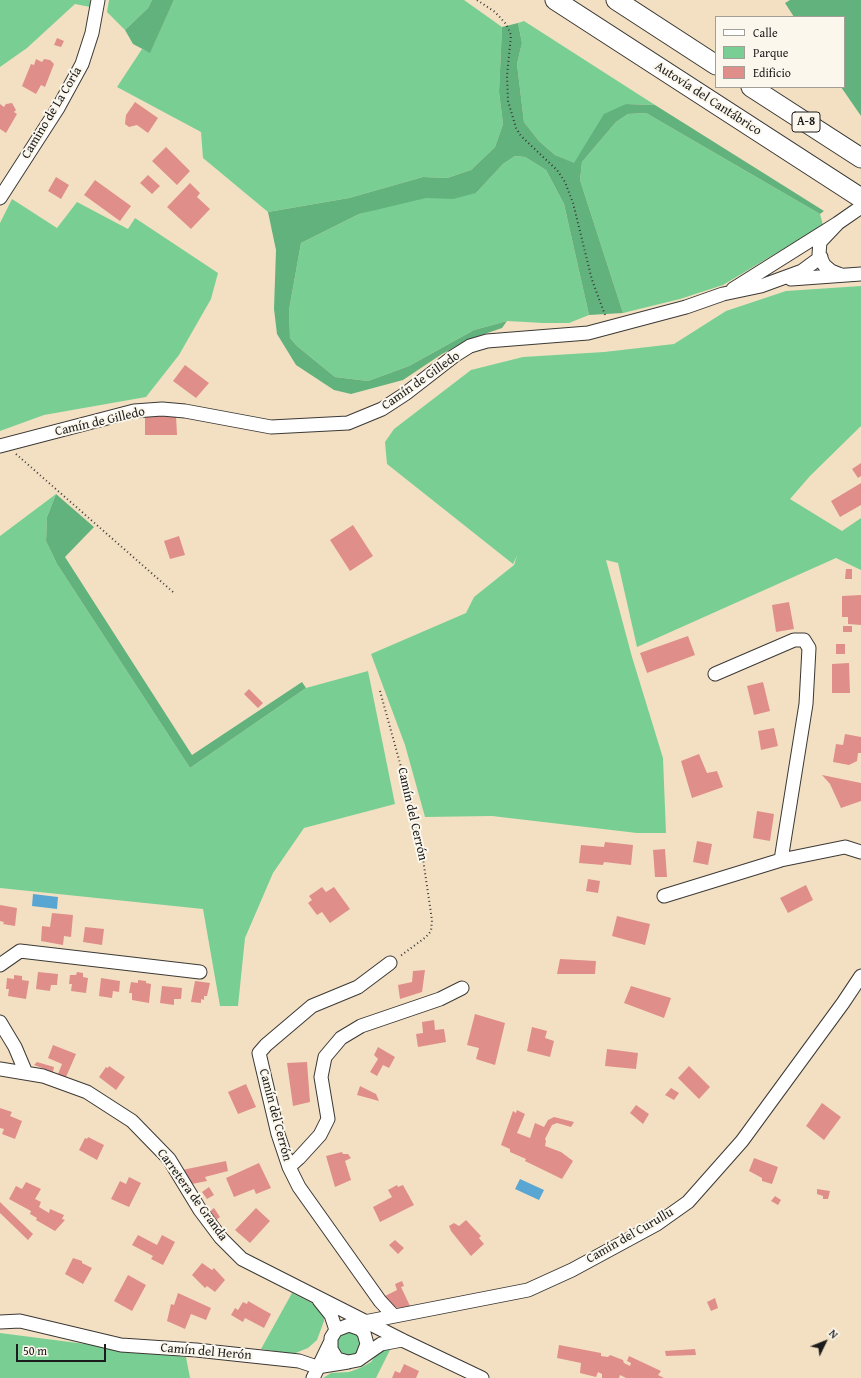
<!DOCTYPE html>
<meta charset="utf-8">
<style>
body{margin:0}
#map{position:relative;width:861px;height:1378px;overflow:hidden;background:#f3e0c3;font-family:"Gentium Book Plus",serif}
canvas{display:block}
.legend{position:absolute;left:715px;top:16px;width:130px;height:72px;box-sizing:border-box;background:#fbf7ec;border:1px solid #a29f99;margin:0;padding:5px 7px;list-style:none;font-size:12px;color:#1c1c1c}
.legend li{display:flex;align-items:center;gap:8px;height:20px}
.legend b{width:20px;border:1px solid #a29f99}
.north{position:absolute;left:805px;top:1322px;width:40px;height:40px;-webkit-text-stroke:3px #fbf7ec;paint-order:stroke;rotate:47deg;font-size:11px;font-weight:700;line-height:16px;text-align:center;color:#1c1c1c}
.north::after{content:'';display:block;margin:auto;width:14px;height:18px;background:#1c1c1c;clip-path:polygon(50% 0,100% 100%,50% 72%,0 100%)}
.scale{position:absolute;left:16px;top:1344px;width:90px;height:18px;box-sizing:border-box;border:2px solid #1c1c1c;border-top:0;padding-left:5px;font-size:12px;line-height:14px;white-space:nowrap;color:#1c1c1c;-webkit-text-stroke:3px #fbf7ec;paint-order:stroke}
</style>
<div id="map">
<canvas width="861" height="1378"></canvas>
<ul class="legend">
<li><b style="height:5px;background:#fff"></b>Calle</li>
<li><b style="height:11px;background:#79cf93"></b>Parque</li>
<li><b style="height:11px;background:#e08e8a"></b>Edificio</li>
</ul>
<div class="north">N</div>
<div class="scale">50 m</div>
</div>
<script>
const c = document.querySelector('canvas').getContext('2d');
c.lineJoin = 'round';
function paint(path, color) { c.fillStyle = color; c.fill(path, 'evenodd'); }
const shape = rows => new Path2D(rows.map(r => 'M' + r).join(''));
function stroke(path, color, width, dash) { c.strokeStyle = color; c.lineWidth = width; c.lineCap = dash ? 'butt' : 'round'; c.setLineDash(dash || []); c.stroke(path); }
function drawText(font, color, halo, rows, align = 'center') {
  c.font = font + ' "Gentium Book Plus",serif'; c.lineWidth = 4; c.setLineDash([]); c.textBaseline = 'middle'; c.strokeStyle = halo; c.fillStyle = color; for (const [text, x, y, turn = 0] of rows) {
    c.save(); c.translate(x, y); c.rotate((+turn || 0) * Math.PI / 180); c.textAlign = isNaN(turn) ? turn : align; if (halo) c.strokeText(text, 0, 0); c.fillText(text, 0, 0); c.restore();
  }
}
paint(shape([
 [0,0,90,0,90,7,75,4,27,48,0,67],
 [109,0,152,0,148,8,125,30,107,12],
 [174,0,464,0,502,27,499,92,503,124,495,147,471,170,447,178,423,177,349,198,268,212,203,158,201,132,117,87,142,49,150,52],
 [524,21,655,105,626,104,574,164,555,155,539,141,524,122,517,64,522,43,518,23],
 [646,113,820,214,823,225,723,285,680,299,623,313,580,180,582,162,616,122,628,114],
 [515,156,525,157,546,170,564,204,589,315,569,323,543,323,507,321,474,330,409,366,368,381,335,377,297,346,290,338,289,310,301,243,359,214,426,195,476,193,503,164],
 [12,199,57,228,77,202,128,229,135,218,218,273,211,299,179,355,146,397,44,415,0,431,0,223],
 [861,286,861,426,810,476,790,499,842,531,861,518,861,570,836,558,637,647,618,563,606,560,632,657,663,758,666,833,637,833,492,816,425,817,405,745,371,654,466,613,474,597,514,565,517,556,513,564,387,464,385,442,394,429,471,370,523,357,604,352,674,344,726,311,786,291],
 [56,494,47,517,46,541,57,564,190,768,306,688,368,671,395,804,304,828,273,873,245,938,238,1006,220,1006,203,909,0,888,0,536],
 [292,1293,320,1307,324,1313,324,1321,317,1340,308,1348,293,1354,261,1349],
 [352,1330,362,1338,358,1354,350,1357,339,1351,337,1348,337,1338,339,1335],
 [0,1333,186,1357,190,1378,0,1378],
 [382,1347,391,1348,376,1378,323,1378,331,1373,349,1372,360,1368,371,1362]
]), '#79cf93');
paint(shape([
 [152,0,174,0,150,53,133,44,125,30,148,8],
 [790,0,861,0,861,116,841,87,844,87,844,17,794,17,785,3],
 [518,23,522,43,517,64,524,122,539,141,555,155,574,163,604,114,626,104,655,105,824,211,820,214,646,113,628,114,616,122,582,162,580,180,623,313,589,315,564,204,546,170,525,157,515,156,503,164,476,193,453,199,426,198,359,214,301,243,289,310,290,338,297,346,335,377,368,381,409,366,474,330,507,321,502,328,470,339,442,354,403,380,351,394,334,390,296,365,277,334,274,309,276,250,268,212,349,198,423,177,447,178,471,170,495,147,503,124,499,92,502,27],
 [56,494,94,527,65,557,192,755,302,682,306,688,190,768,57,564,46,541,47,517]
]), '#62b27d');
paint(shape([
 [33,894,58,897,57,909,32,906],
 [520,1179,544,1190,539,1200,515,1189]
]), '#59a6d2');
paint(shape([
 [57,38,64,41,61,47,54,45],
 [36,59,42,62,44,59,50,60,54,64,45,87,41,85,36,94,22,86,31,64,34,65],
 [135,102,158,118,148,133,137,125,129,127,125,124,126,115],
 [12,103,16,110,14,112,17,114,6,133,0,129,0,104,4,107,6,104],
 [166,147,190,171,177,185,152,161],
 [148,175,160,186,152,194,140,183],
 [56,177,69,185,61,199,48,191],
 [95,180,131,206,120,221,84,195],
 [190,183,200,193,197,197,210,209,191,229,167,207],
 [185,365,209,383,196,398,173,381],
 [145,415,176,415,177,435,145,435],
 [861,463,861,476,858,478,852,469],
 [861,483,861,505,840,517,831,501],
 [353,525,373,556,350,571,330,540],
 [179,536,185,555,170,559,164,541],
 [846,569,852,569,852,579,845,579],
 [861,595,861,625,848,624,848,617,842,617,842,596],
 [789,602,794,629,776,632,772,605],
 [843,626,852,626,852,632,843,632],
 [688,636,695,655,647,673,640,653],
 [836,644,845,644,845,654,836,654],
 [849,663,850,693,832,693,832,664],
 [763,682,770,711,754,715,747,686],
 [249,689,263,703,258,708,244,694],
 [774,728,778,746,761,750,758,731],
 [845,734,861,737,861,753,858,753,857,761,849,765,833,762,836,744,843,745],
 [699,754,707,773,717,771,723,787,692,798,681,761],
 [822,775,861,783,861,801,841,808,830,784],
 [757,811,774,814,770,841,753,838],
 [697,841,712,844,708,865,693,862],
 [605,842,633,845,631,865,604,862,603,865,579,863,581,845,604,847],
 [665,849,667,877,655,877,653,850],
 [588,879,600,881,598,893,586,891],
 [806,885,813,900,788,913,780,898],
 [322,887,326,892,334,887,350,909,330,923,322,912,317,915,308,903,312,900,309,896],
 [0,905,17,908,15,926,3,924,4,922,0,921],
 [52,913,73,915,71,937,64,936,63,945,41,941,42,926,50,927],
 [617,916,650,924,645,945,612,936],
 [85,927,104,929,102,945,83,942],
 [560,959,596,961,595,974,557,974],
 [425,970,422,992,400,999,398,985,412,982,413,971],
 [38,972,58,974,57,985,51,985,50,991,36,989],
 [77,972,83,973,83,977,88,978,86,993,71,991,72,984,69,984,70,975,76,975],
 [14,975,22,976,22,980,29,981,26,999,8,996,9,989,6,989,7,978,14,979],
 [101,978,120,981,119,992,113,991,112,998,99,996],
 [138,980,146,981,146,983,151,984,149,1003,132,1000,132,993,129,993,131,982,138,983],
 [195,981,210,983,207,996,204,996,204,1000,201,999,201,1003,191,1002],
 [162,986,182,988,181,999,174,999,174,1005,160,1003],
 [631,986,671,998,664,1018,624,1003],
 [475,1014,505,1023,495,1065,476,1059,479,1048,467,1045],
 [434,1020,435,1030,444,1029,446,1042,418,1047,416,1034,423,1033,422,1022],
 [532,1027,547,1031,545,1038,554,1041,550,1057,527,1051],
 [53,1045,76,1054,66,1077,58,1074,62,1064,48,1058],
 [378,1047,395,1057,389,1068,383,1065,377,1076,370,1072,378,1059,374,1055],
 [607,1049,638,1053,636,1069,605,1066],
 [37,1062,54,1067,53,1072,34,1065],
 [307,1062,310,1102,293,1106,287,1063],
 [109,1066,125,1077,116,1090,99,1077,106,1067,108,1068],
 [689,1066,710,1087,699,1099,678,1078],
 [246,1084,256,1107,238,1114,228,1092],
 [360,1086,376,1094,379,1101,357,1095],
 [671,1088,679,1093,674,1100,665,1095],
 [822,1103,841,1117,824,1140,806,1126],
 [636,1105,649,1114,643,1124,630,1113],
 [0,1108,12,1112,10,1116,22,1121,15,1139,2,1134,4,1129,0,1128],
 [517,1110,525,1114,517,1133,530,1138,535,1123,544,1127,548,1120,554,1117,574,1122,571,1127,557,1123,552,1125,545,1139,546,1141,545,1146,561,1152,573,1161,562,1179,525,1161,526,1159,510,1152,510,1149,501,1145,513,1111,516,1113],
 [88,1137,104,1145,97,1160,79,1150,85,1138,87,1139],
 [342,1152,343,1154,348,1154,351,1158,345,1161,351,1180,335,1187,326,1156],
 [754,1158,778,1167,772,1184,762,1181,762,1178,749,1171],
 [226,1161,228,1171,205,1177,207,1181,192,1184,182,1170],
 [259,1163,271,1188,256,1194,254,1189,234,1197,226,1178],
 [129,1177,141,1183,129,1207,111,1199,120,1181,126,1184],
 [26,1182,41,1189,35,1199,41,1202,39,1207,49,1213,50,1209,64,1215,62,1219,65,1220,55,1231,36,1220,37,1218,30,1214,31,1211,9,1199,16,1186,22,1189],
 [397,1185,398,1187,403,1185,414,1205,380,1222,373,1207,392,1197,388,1190],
 [209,1187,214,1195,207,1199,202,1192],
 [817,1189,830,1191,828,1199,823,1199,823,1196,817,1194],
 [775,1196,781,1200,778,1205,771,1201],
 [0,1202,33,1234,28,1240,0,1213],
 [214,1208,220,1217,215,1221,209,1212],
 [256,1208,270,1221,250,1243,235,1230],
 [466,1220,481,1236,479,1238,484,1244,471,1256,451,1231,449,1226,454,1223,459,1226],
 [138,1235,157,1245,162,1235,175,1242,163,1265,151,1259,153,1256,132,1245],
 [395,1240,404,1248,398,1254,389,1245],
 [73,1258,82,1261,82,1263,92,1268,83,1284,65,1274],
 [202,1263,212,1270,214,1268,225,1280,215,1292,207,1286,205,1288,192,1275],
 [128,1275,146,1285,132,1311,114,1301],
 [402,1281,404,1286,401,1287,410,1306,398,1308,391,1305,383,1297,397,1290,395,1284],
 [178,1293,211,1308,206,1320,191,1314,185,1329,167,1321,171,1304,174,1305],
 [715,1298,718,1308,711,1311,707,1302],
 [248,1301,271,1314,264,1328,245,1318,243,1322,231,1315,235,1308,238,1310,243,1302,247,1304],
 [559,1345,601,1353,601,1356,608,1357,610,1355,623,1360,624,1363,630,1366,631,1363,627,1361,629,1356,661,1371,658,1375,664,1378,626,1378,620,1375,619,1378,602,1378,602,1374,598,1372,596,1377,580,1373,581,1363,557,1358],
 [695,1349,696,1355,666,1356,665,1351],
 [404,1364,419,1371,416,1378,392,1378,395,1371,400,1373]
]), '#e08e8a');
const minor = shape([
 [0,198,58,108,82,64,92,33,98,0],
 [841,275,831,271,824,265,819,254,820,242,838,223,861,207],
 [791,279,861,274],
 [733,289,838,223],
 [0,446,134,411,162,409,185,411,271,427,348,423,382,409,405,394,454,356,470,346,487,341,588,333,686,307,723,294,761,286,802,271,821,257],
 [715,674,794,640,804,640,809,648,806,704,781,860],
 [664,896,781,860,845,847,861,852],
 [390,963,358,987,312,1006,266,1045,259,1053,278,1134,289,1167,299,1187,380,1301,393,1315],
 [0,965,20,951,200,972],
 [0,1022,15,1047,26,1073],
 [0,1069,43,1076,87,1092,132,1121,169,1159,200,1210,221,1238,242,1259,402,1340,482,1378],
 [289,1167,299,1158,320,1135,328,1119,321,1077,325,1057,341,1038,361,1026,440,999,462,988],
 [319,1300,331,1315,336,1330],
 [0,1322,20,1321,121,1345,196,1350,299,1361,317,1367,348,1362],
 [349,1325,528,1290,572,1270,657,1224,688,1202,742,1141,843,1003,861,976],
 [362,1357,367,1344,364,1333,360,1329,349,1325,336,1330,331,1338,331,1349,337,1359,348,1362,358,1360,368,1353,381,1344,402,1340],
 [313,1378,330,1343]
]);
const highway = shape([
 [555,0,861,198],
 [616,0,716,65],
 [751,87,861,158]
]);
stroke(minor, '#3c3935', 15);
stroke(highway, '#3c3935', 21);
stroke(shape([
 [477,0,495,12,506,24,511,35,507,76,508,101,516,128,521,136,557,170,565,182,573,203,592,280,605,315],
 [16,454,173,592],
 [380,691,419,832,432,920,431,931,426,937,399,957]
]), '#3c3935', 2, [1, 3]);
stroke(minor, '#fff', 13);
stroke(highway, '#fff', 19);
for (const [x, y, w] of [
 [806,122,28]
]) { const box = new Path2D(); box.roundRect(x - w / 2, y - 10, w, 20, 3); c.fillStyle = '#fbf7ec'; c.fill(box); stroke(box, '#1c1c1c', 1); }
drawText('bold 12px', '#1c1c1c', null, [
 ["A-8",806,122]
]);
drawText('13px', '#1c1c1c', '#fbf7ec', [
 ["Autovía del Cantábrico",708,99,33],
 ["Camino de La Coría",52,113,-59],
 ["Camín de Gilledo",421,381,-35],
 ["Camín de Gilledo",100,422,-13],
 ["Camín del Cerrón",412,814,77],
 ["Camín del Cerrón",275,1115,75],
 ["Carretera de Granda",192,1195,54],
 ["Camín del Curullu",630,1236,-30],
 ["Camín del Herón",206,1352,5]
]);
</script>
